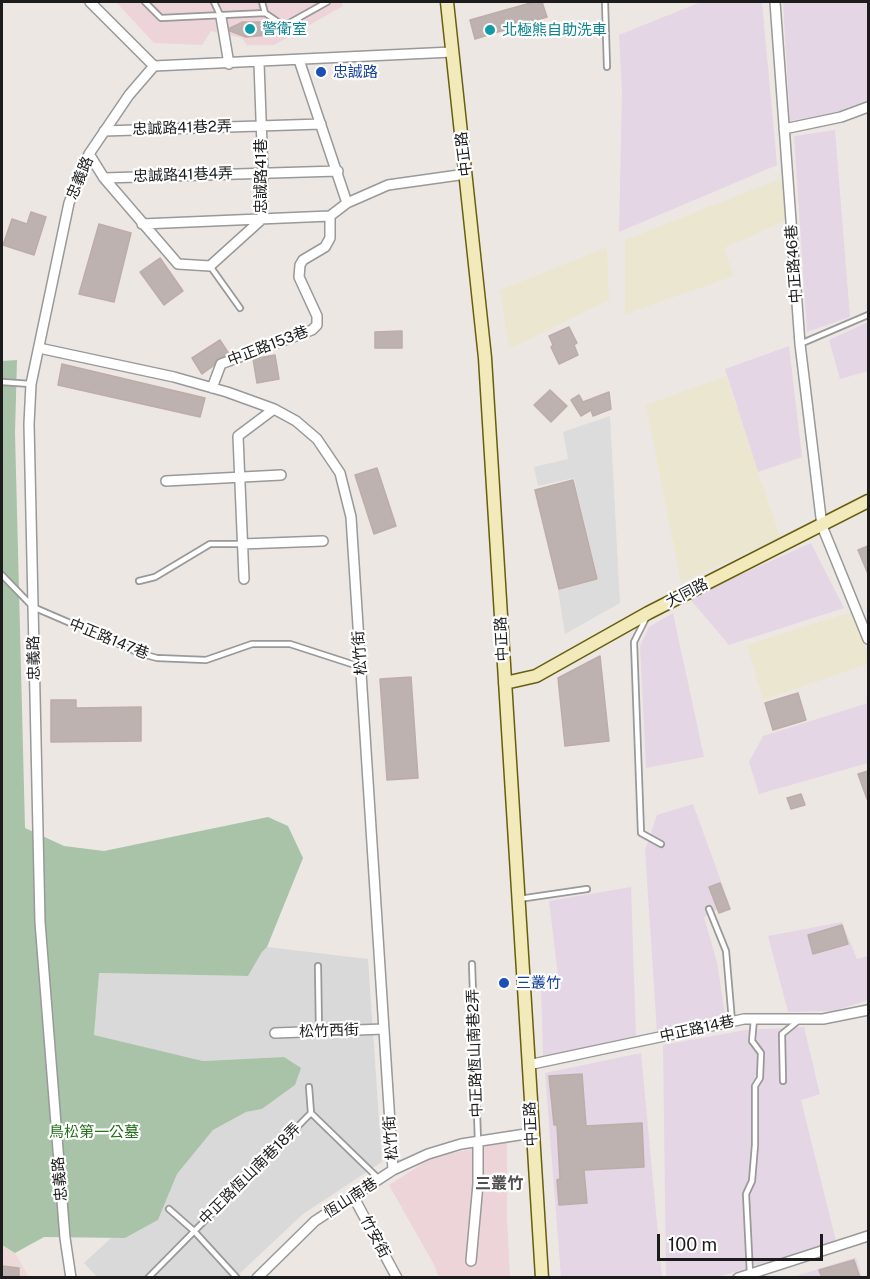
<!DOCTYPE html>
<meta charset="utf-8">
<style>
body{margin:0}
#map{position:relative;width:870px;height:1279px;overflow:hidden;background:#ede7e3;font-family:"Public Sans",sans-serif}
canvas{display:block}
.frame{position:absolute;inset:0;border:3px solid #1c1c1c;pointer-events:none}
.scale{position:absolute;left:657px;top:1234px;width:166px;height:27px;box-sizing:border-box;border:3px solid #1c1c1c;border-top:0;padding-left:8px;font-size:18px;line-height:21px;white-space:nowrap;color:#1c1c1c;-webkit-text-stroke:4px #fff;paint-order:stroke}
</style>
<div id="map">
<canvas width="870" height="1279"></canvas>
<div class="frame"></div>
<div class="scale">100 m</div>
</div>
<script>
const c = document.querySelector('canvas').getContext('2d');
c.lineJoin = 'round';
function paint(path, color) { c.fillStyle = color; c.fill(path, 'evenodd'); }
const shape = rows => new Path2D(rows.map(r => 'M' + r).join(''));
function stroke(path, color, width, dash) { c.strokeStyle = color; c.lineWidth = width; c.lineCap = dash ? 'butt' : 'round'; c.setLineDash(dash || []); c.stroke(path); }
function drawText(font, color, halo, rows, align = 'center') {
  c.font = font + ' "Public Sans","Noto Sans TC",sans-serif'; c.lineWidth = 4.5; c.setLineDash([]); c.textBaseline = 'middle'; c.strokeStyle = halo; c.fillStyle = color; for (const [text, x, y, turn = 0] of rows) {
    c.save(); c.translate(x, y); c.rotate((+turn || 0) * Math.PI / 180); c.textAlign = isNaN(turn) ? turn : align; if (halo) c.strokeText(text, 0, 0); c.fillText(text, 0, 0); c.restore();
  }
}
paint(shape([
 [267,947,368,959,382,1162,303,1214,236,1277,97,1277,84,1263,111,1238,125,1238,158,1220,177,1174,213,1130,246,1112,262,1109,295,1085,284,1057,203,1061,93,1035,98,973,248,976,262,952]
]), '#dad9da');
paint(shape([
 [116,2,341,2,343,6,274,45,247,45,242,38,211,31,202,45,154,43],
 [507,1142,507,1219,510,1277,439,1277,433,1263,389,1185,433,1157]
]), '#ecd4d8');
paint(shape([
 [701,2,762,2,777,165,619,232,622,92,619,35],
 [783,2,868,2,868,102,838,112,790,121],
 [835,130,850,317,807,332,794,136],
 [868,322,868,371,840,379,829,340],
 [789,346,802,457,758,472,725,369],
 [811,543,844,608,729,645,689,598],
 [673,613,704,757,646,768,640,646,649,627],
 [868,703,868,763,759,794,749,762,763,736],
 [693,804,729,903,704,917,717,962,725,1014,657,1033,645,850,657,815],
 [631,887,636,1036,543,1057,541,988,559,984,549,901],
 [842,922,857,959,868,956,868,1000,834,1011,788,1012,768,936],
 [804,1027,820,1094,801,1100,836,1241,718,1277,666,1277,663,1045,745,1030],
 [641,1053,662,1277,561,1277,545,1073],
 [856,1257,862,1277,790,1278]
]), '#e5d6e5');
paint(shape([
 [2,1245,15,1253,29,1277,2,1277]
]), '#edd9d7');
paint(shape([
 [785,177,787,220,724,248,734,276,625,314,625,240],
 [607,247,609,300,509,349,500,290],
 [726,376,780,537,681,583,646,405],
 [851,612,868,654,868,664,763,700,747,645]
]), '#eae6d0');
paint(shape([
 [17,360,15,433,25,828,64,846,104,851,268,817,288,826,303,858,267,947,262,952,248,976,99,973,94,1035,203,1061,284,1057,301,1068,295,1085,262,1109,246,1112,213,1130,177,1174,158,1220,125,1238,44,1237,15,1253,2,1245,2,361]
]), '#a8c3a7');
paint(shape([
 [610,416,620,603,565,634,558,590,598,580,574,478,538,486,534,467,568,459,563,432]
]), '#dcdcdc');
const building = shape([
 [534,2,542,2,547,17,475,39,470,20,534,2],
 [243,22,268,22,267,35,246,37,230,31,230,28,243,22],
 [31,212,46,217,34,255,3,245,12,219,27,224,31,212],
 [99,224,131,233,114,302,79,294,99,224],
 [160,258,183,291,164,305,140,272,160,258],
 [569,327,577,343,574,345,578,355,559,364,551,347,553,345,549,336,569,327],
 [402,331,402,348,375,348,375,332,402,331],
 [220,340,229,354,217,359,213,366,202,374,192,358,220,340],
 [275,355,279,379,257,383,253,359,275,355],
 [62,364,205,398,200,417,58,385,62,364],
 [550,390,567,406,551,422,534,405,550,390],
 [609,392,611,409,593,416,591,410,581,416,571,400,579,395,583,402,609,392],
 [377,468,396,526,374,534,355,475,377,468],
 [573,480,597,579,559,589,535,490,573,480],
 [868,546,868,574,858,550,868,546],
 [600,656,609,741,565,746,558,678,600,656],
 [411,677,418,778,387,780,380,679,411,677],
 [798,693,806,720,773,730,765,703,798,693],
 [51,700,76,700,76,708,141,707,141,741,51,742,51,700],
 [868,771,868,799,867,799,858,774,868,771],
 [801,794,805,805,791,809,787,798,801,794],
 [720,883,730,909,719,913,709,887,720,883],
 [842,925,848,944,813,954,808,935,842,925],
 [582,1074,586,1126,642,1123,644,1167,584,1170,587,1203,559,1205,557,1180,560,1179,557,1125,554,1125,549,1076,582,1074],
 [854,1260,860,1278,822,1278,819,1270,854,1260],
 [2,1266,19,1268,19,1278,2,1278,2,1266]
]);
paint(building, '#bdb2b0');
stroke(building, '#bdaca7', 1.5);
const lane = shape([
 [145,2,161,18,265,13,284,26,327,2],
 [214,2,221,17],
 [262,2,265,13],
 [605,2,607,67],
 [210,266,240,308],
 [800,344,868,315],
 [2,382,31,384],
 [2,575,33,607,142,654,157,658,206,660,252,644,290,644,361,667],
 [139,581,155,577,210,544,242,544],
 [646,618,634,642,641,833,661,844],
 [519,899,587,889],
 [709,909,726,951,732,1021],
 [472,964,478,1142],
 [318,966,319,1031],
 [783,1081,782,1034,798,1021],
 [309,1087,311,1113],
 [169,1209,194,1231,237,1278],
 [750,1274,746,1194,752,1181,755,1145,755,1086,760,1078,761,1053,752,1041,754,1019],
 [148,1278,311,1113,379,1179]
]);
const street = shape([
 [90,2,154,66,452,52],
 [775,2,800,344,822,526,868,639],
 [221,17,229,64],
 [299,60,347,203],
 [784,129,841,117,868,107],
 [104,131,321,124],
 [89,154,104,178,178,264,210,266,262,219,263,173,259,63],
 [104,178,338,171],
 [142,224,330,216],
 [39,348,174,377,227,392,274,409,296,421,317,439,340,473,351,517,393,1170],
 [212,388,221,364,312,330,317,325,317,316,299,277,300,265,303,260,325,247,330,238,330,216,347,203,388,185,466,174],
 [166,481,281,475],
 [242,544,323,541],
 [244,579,238,436,274,409],
 [275,1033,384,1029],
 [528,1065,744,1019,823,1019,868,1010],
 [353,1196,397,1278],
 [471,1261,478,1184,478,1142],
 [71,1278,65,1238,40,922,29,424,31,384,69,203,89,154,129,95,154,66],
 [257,1278,315,1221,393,1170,428,1154,461,1144,532,1133],
 [738,1278,868,1236]
]);
const secondary = shape([
 [447,2,485,358,542,1278],
 [505,683,536,676,648,613,868,501]
]);
stroke(lane, '#999', 8);
stroke(street, '#999', 12);
stroke(secondary, '#675e0f', 15);
stroke(lane, '#fff', 4.5);
stroke(street, '#fff', 9);
stroke(secondary, '#f2eabb', 12);
for (const [x, y, r, color] of [
 [250,29,6,"#0f9aa8"],
 [490,30,6,"#0f9aa8"],
 [321,72,6,"#1a4fb4"],
 [504,983,6,"#1a4fb4"]
]) { const dot = new Path2D(); dot.arc(x, y, r, 0, 2 * Math.PI); c.fillStyle = color; c.fill(dot); stroke(dot, '#fff', 2); }
drawText('15px', '#0d838f', '#fff', [
 ["警衛室",262,29],
 ["北極熊自助洗車",502,30]
], 'left');
drawText('15px', '#164399', '#fff', [
 ["忠誠路",333,72],
 ["三叢竹",516,983]
], 'left');
drawText('15px', '#1c1c1c', '#fff', [
 ["忠誠路41巷2弄",182,128,-2],
 ["中正路",464,154,-97],
 ["忠誠路41巷4弄",183,175,-2],
 ["忠誠路41巷",261,176,-90],
 ["忠義路",80,178,-67],
 ["中正路46巷",794,264,-94],
 ["中正路153巷",268,346,-21],
 ["大同路",687,593,-27],
 ["中正路147巷",109,639,22],
 ["中正路",502,639,-93],
 ["松竹街",360,653,-94],
 ["忠義路",34,658,-91],
 ["中正路14巷",697,1029,-12],
 ["松竹西街",329,1031,-2],
 ["中正路恆山南巷2弄",475,1053,-92],
 ["中正路",531,1124,-93],
 ["松竹街",391,1138,-94],
 ["中正路恆山南巷18弄",250,1174,-45],
 ["忠義路",60,1179,-95],
 ["恆山南巷",351,1198,-33],
 ["竹安街",375,1237,62]
]);
drawText('15px', '#216f16', '#fff', [
 ["鳥松第一公墓",94,1132]
]);
drawText('bold 16px', '#4f4f4f', '#fff', [
 ["三叢竹",499,1184]
]);
</script>
